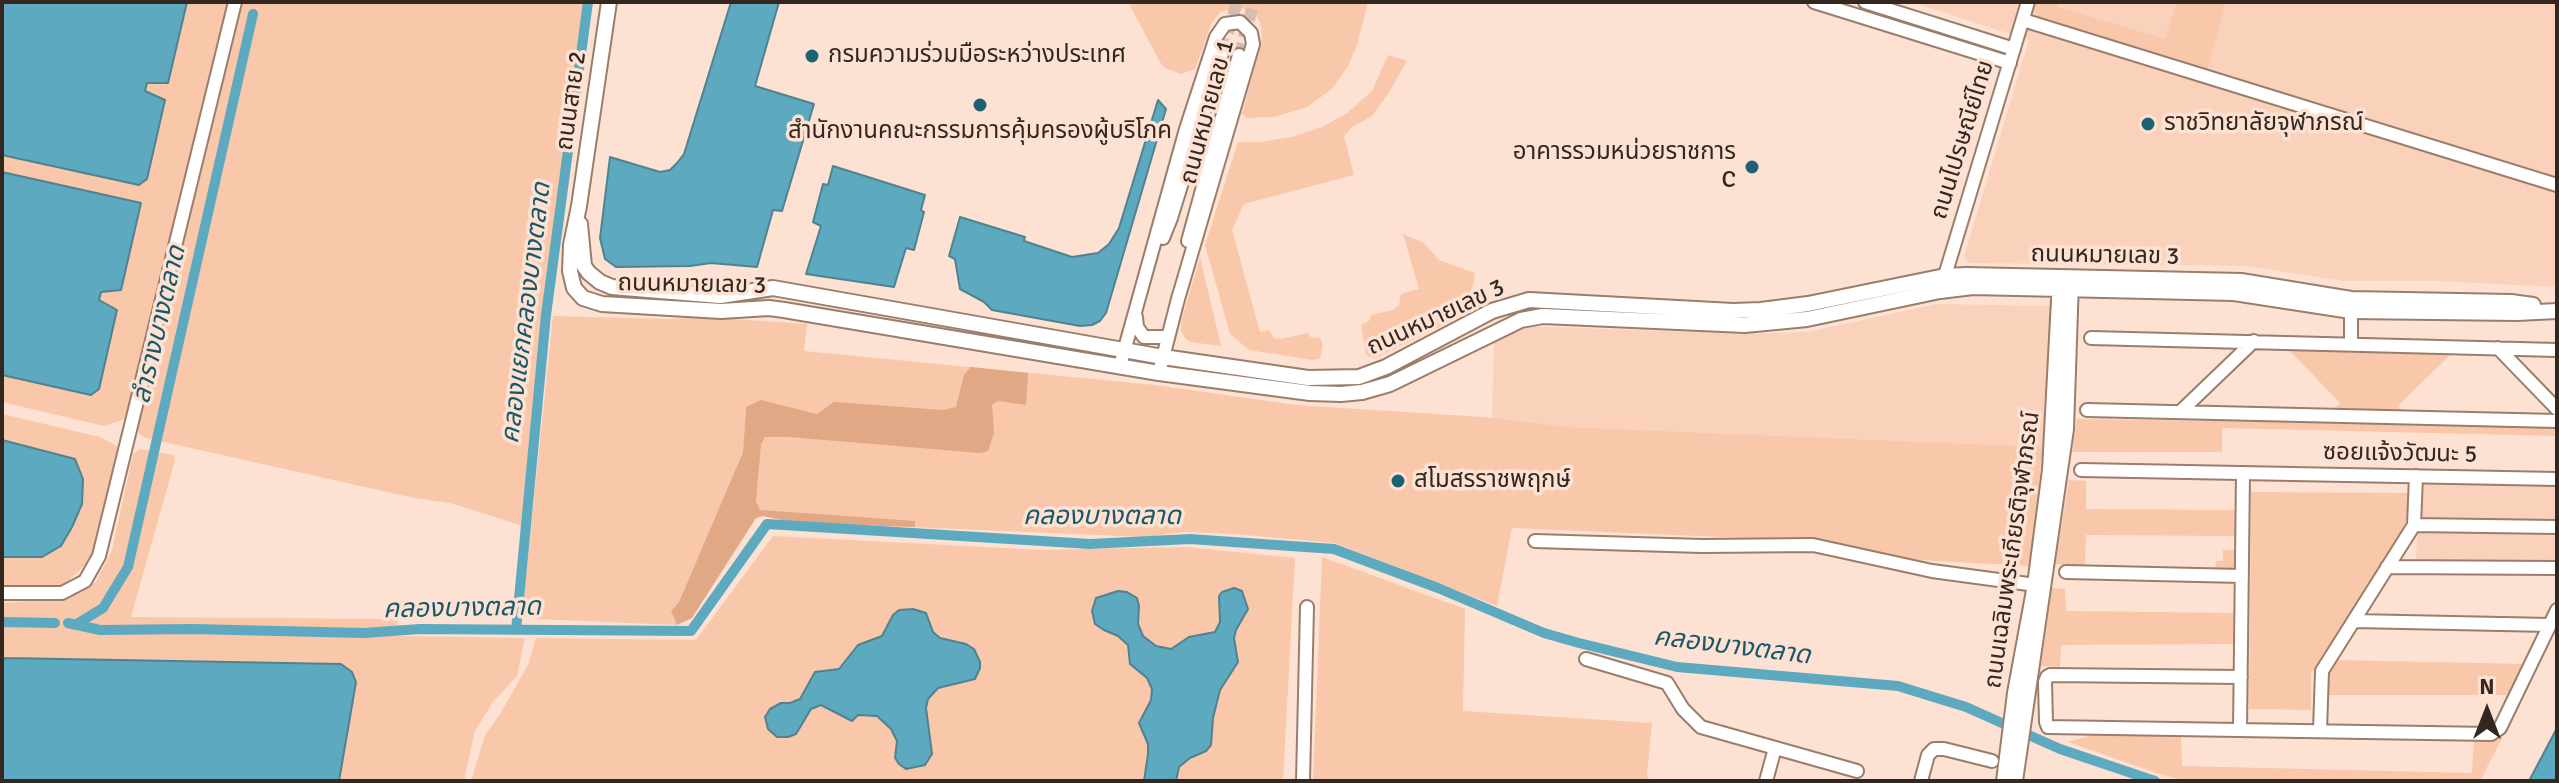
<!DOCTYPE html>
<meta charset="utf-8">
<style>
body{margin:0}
#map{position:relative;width:2559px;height:783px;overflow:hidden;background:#fde2d3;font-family:Signika,sans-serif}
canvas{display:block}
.frame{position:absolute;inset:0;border:4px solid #332720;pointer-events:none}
.north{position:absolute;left:2447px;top:671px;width:80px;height:80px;-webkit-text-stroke:6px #fde2d3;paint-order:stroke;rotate:0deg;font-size:22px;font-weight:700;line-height:32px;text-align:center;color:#332720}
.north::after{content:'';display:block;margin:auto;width:28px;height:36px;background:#332720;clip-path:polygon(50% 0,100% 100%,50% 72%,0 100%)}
</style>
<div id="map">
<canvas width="2559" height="783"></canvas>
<div class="frame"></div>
<div class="north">N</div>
</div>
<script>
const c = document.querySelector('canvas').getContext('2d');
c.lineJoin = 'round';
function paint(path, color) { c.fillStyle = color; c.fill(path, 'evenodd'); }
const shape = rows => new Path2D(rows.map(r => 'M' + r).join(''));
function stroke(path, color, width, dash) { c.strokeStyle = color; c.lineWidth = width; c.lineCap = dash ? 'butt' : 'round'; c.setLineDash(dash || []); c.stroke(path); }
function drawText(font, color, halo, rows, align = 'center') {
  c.font = font + ' Signika,"Noto Sans Thai",sans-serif'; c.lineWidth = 7; c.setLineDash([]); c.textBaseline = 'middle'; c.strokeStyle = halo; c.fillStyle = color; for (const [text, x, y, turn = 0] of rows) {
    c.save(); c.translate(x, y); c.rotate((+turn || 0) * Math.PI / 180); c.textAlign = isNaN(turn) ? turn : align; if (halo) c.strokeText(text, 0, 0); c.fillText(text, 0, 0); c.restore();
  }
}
paint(shape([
 [1911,2,2557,2,2557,287,2435,281,2343,281,2247,266,1969,263,1964,256,2029,40],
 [1937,304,2053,306,2043,447,1569,427,1492,418,1494,340,1524,326,1744,334,1807,332],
 [2419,482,2557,484,2557,566,2416,562]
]), '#fad2bb');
paint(shape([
 [187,2,227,2,130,417,104,426,2,402,2,375,91,395,116,310,99,300,101,292,140,203,2,172,2,155,139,185,147,179,165,101,145,91,147,83,168,83],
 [243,2,584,2,537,368,523,526,450,503,414,498,146,438,139,434,138,428],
 [1128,2,1368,2,1357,45,1348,66,1332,89,1307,107,1274,117,1247,118,1242,114,1262,37,1260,22,1255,14,1240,7,1220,12,1211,24,1195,69,1181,74,1165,68,1160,62],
 [2036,2,2059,2,2058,7,2165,39,2177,2,2226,2,2207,71,2039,18,2035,12],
 [1388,55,1407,61,1388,94,1372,116,1352,127,1344,136,1354,175,1244,204,1232,230,1260,332,1269,330,1274,338,1281,339,1308,333,1310,337,1320,338,1323,344,1320,359,1312,360,1249,350,1230,334,1205,245,1238,142,1260,142,1292,137,1322,127,1347,113,1372,91],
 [1403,234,1424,243,1439,260,1475,273,1473,285,1465,310,1441,326,1376,358,1369,357,1366,354,1361,325,1369,321,1371,315,1393,310,1399,305,1401,294,1419,289],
 [1200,257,1221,346,1190,342,1185,338,1181,330,1181,322],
 [553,316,667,319,703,317,807,324,804,351,1155,385,1296,405,1483,417,1569,427,2043,447,2030,566,1900,559,1814,541,1512,528,1497,606,1334,543,1234,534,1184,532,1145,537,793,522,763,516,756,518,746,407,743,452,679,602,671,611,677,625,537,619,522,616],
 [2289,350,2451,354,2398,406,2406,414,2330,413,2340,403],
 [2,414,100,437,119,447,91,559,64,585,2,587,2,557,42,557,76,459,2,440],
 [2077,419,2557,426,2557,436,2222,428,2222,452,2072,452],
 [140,449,174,455,175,460,131,617,398,619,396,636,525,638,517,676,493,702,475,731,464,781,339,781,356,682,341,664,46,658,2,660,2,603,69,598,96,582,112,550,133,454],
 [2069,480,2086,481,2086,509,2235,510,2236,536,2086,535,2085,566,2055,564],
 [2251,492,2410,493,2410,509,2403,530,2311,674,2311,710,2249,709],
 [773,536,1041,550,1186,547,1295,558,1283,781,471,781,485,735,500,714,528,665,536,638,696,640],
 [2223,550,2237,550,2237,568,2215,568,2216,561,2223,561],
 [1322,557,1465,609,1463,711,1652,723,1647,774,1649,781,1313,781],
 [2052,588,2065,589,2066,611,2234,613,2233,644,2061,645,2060,667,2041,666],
 [2335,660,2526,664,2509,695,2327,695,2327,680],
 [2103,732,2181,736,2182,766,2472,773,2474,740,2502,738,2480,781,2185,781,2156,773,2068,742]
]), '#f9c7a9');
paint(shape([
 [971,367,1028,373,1026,405,998,401,992,405,994,433,988,451,980,453,789,437,765,437,761,444,756,501,760,510,915,521,915,527,796,523,763,516,756,518,692,618,677,625,671,611,679,602,743,452,746,407,761,400,817,414,834,402,943,410,956,407,964,375]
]), '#e0a885');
const water = shape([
 [2,2,187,2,168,83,147,83,145,91,165,100,147,179,139,185,2,155,2,2],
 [731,2,779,2,755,86,814,104,782,211,773,210,757,267,711,263,690,266,616,267,605,259,600,238,610,157,660,172,670,170,677,163,684,154,731,2],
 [1158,100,1166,109,1106,313,1100,321,1092,325,1080,326,992,310,984,302,960,289,955,259,949,256,960,217,1025,237,1024,241,1072,257,1098,253,1109,244,1119,228,1158,100],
 [833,166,925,195,921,210,924,212,914,250,906,248,894,287,806,274,821,226,813,222,823,184,828,185,833,166],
 [2,172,141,203,121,290,101,292,99,300,117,310,99,389,91,395,2,375,2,172],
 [2,440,75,459,83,479,82,504,72,527,61,546,42,557,2,557,2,440],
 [1234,588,1242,591,1248,609,1236,630,1234,638,1238,662,1220,690,1213,718,1211,745,1206,751,1190,758,1179,767,1176,781,1144,781,1148,754,1148,744,1139,723,1151,700,1152,689,1147,678,1130,664,1128,645,1118,636,1104,630,1095,624,1092,611,1096,598,1118,591,1127,592,1137,598,1139,606,1138,624,1143,636,1156,646,1171,649,1189,637,1215,632,1220,622,1219,596,1222,592,1234,588],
 [913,609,926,613,933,632,940,638,966,644,974,649,980,662,980,668,975,679,938,688,928,699,926,708,932,754,925,765,906,769,899,764,895,758,897,741,891,729,877,716,858,715,852,721,821,705,811,709,796,734,788,737,777,737,768,729,765,717,770,709,781,703,790,703,800,699,815,672,839,669,858,645,882,636,893,615,899,610,913,609],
 [6,658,341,664,352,672,356,682,339,781,2,781,2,660,6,658],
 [2557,728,2557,777,2555,781,2529,781,2557,728]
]);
paint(water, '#5da9bf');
stroke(water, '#50828f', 2);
stroke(shape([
 [2,622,55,623],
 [68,623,100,630,192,629,364,633,420,629,691,631,767,524,1090,544,1190,539,1334,549,1438,588,1544,633,1579,643,1677,667,1898,686,1966,707,2060,749,2155,781],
 [75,625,103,608,128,567,253,14],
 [516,630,546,315,588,2]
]), '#5da9bf', 10);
stroke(shape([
 [1223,50,1237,2],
 [1239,55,1254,2]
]), '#d5bdaf', 12, [12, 6]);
const minor = shape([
 [1814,2,2010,63],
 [1865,2,2014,49],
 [2023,20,2557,185],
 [1163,238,1171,218,1223,50],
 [1188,241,1239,55],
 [1943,282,2028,2],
 [1136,317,1137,327,1144,337,1167,337],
 [2091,338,2557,350],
 [2351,344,2351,311],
 [2498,348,2557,409],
 [1120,366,1186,129,1216,37,1225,24,1240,22,1251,33,1253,44,1178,299],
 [1159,373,1179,295],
 [2087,410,2557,421],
 [2180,412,2254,341],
 [2081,470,2557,479],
 [2414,525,2557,527],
 [1535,541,1702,546,1813,545,1932,571,2043,586],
 [2387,567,2557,568],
 [2066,572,2242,576],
 [2,593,62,593,85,581,99,556,235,2],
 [2354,621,2550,625],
 [1586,659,1667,683,1683,709,1701,727,1857,771],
 [2241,677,2050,675,2047,677,2045,682,2046,722,2048,727,2491,734,2500,728,2557,610],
 [2240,730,2243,473],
 [2320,731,2322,671,2414,525,2416,476],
 [1303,781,1307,607],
 [1766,781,1775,748],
 [1921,781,1928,755,1934,749,1944,749,1992,761]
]);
const tertiary = shape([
 [609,2,579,206,571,245,570,271,574,288,583,298,602,304,721,311,769,308,784,310,1159,373,1310,393,1341,394,1362,392,1390,384,1521,320,1543,316,1745,325,1807,319,1940,291,1973,287,2234,293,2351,311,2517,313,2557,311],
 [580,224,584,266,589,273,600,282,612,287,720,296,773,288,1163,357,1308,378,1359,377,1386,367,1492,311,1529,300,1733,311,1761,310,1808,304,1945,276,1967,275,2241,281,2351,299,2511,302,2533,305],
 [2004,781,2015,693,2035,585,2050,470,2060,281],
 [2015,781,2066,429,2071,281]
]);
stroke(minor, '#9a7d6b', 16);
stroke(tertiary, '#9a7d6b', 18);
stroke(minor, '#fff', 12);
stroke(tertiary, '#fff', 14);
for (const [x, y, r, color] of [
 [812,56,8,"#1d6273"],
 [980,105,8,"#1d6273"],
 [2148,124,8,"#1d6273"],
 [1752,167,8,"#1d6273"],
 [1398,481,8,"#1d6273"]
]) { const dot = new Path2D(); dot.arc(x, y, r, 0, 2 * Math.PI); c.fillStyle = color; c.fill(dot); stroke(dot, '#fde2d3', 3); }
drawText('24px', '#332720', '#fde2d3', [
 ["กรมความร่วมมือระหว่างประเทศ",828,56],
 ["ราชวิทยาลัยจุฬาภรณ์",2164,124],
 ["สำนักงานคณะกรรมการคุ้มครองผู้บริโภค",980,132,"center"],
 ["อาคารรวมหน่วยราชการ",1736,153,"right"],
 ["C",1736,181,"right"],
 ["สโมสรราชพฤกษ์",1414,481]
], 'left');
drawText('24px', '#332720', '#fde2d3', [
 ["ถนนสาย 2",572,101,-82],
 ["ถนนหมายเลข 1",1208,112,-75],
 ["ถนนไปรษณีย์ไทย",1963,140,-73],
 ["ถนนหมายเลข 3",2105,256,1],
 ["ถนนหมายเลข 3",692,285,1],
 ["ถนนหมายเลข 3",1436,318,-25],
 ["ซอยแจ้งวัฒนะ 5",2400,454,1],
 ["ถนนเฉลิมพระเกียรติจุฬาภรณ์",2013,550,-82]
]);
drawText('italic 26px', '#195868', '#fde2d3', [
 ["คลองแยกคลองบางตลาด",527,313,-83],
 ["ลำรางบางตลาด",160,325,-77],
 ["คลองบางตลาด",1102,517],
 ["คลองบางตลาด",462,609,-1],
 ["คลองบางตลาด",1732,647,7]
]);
</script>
